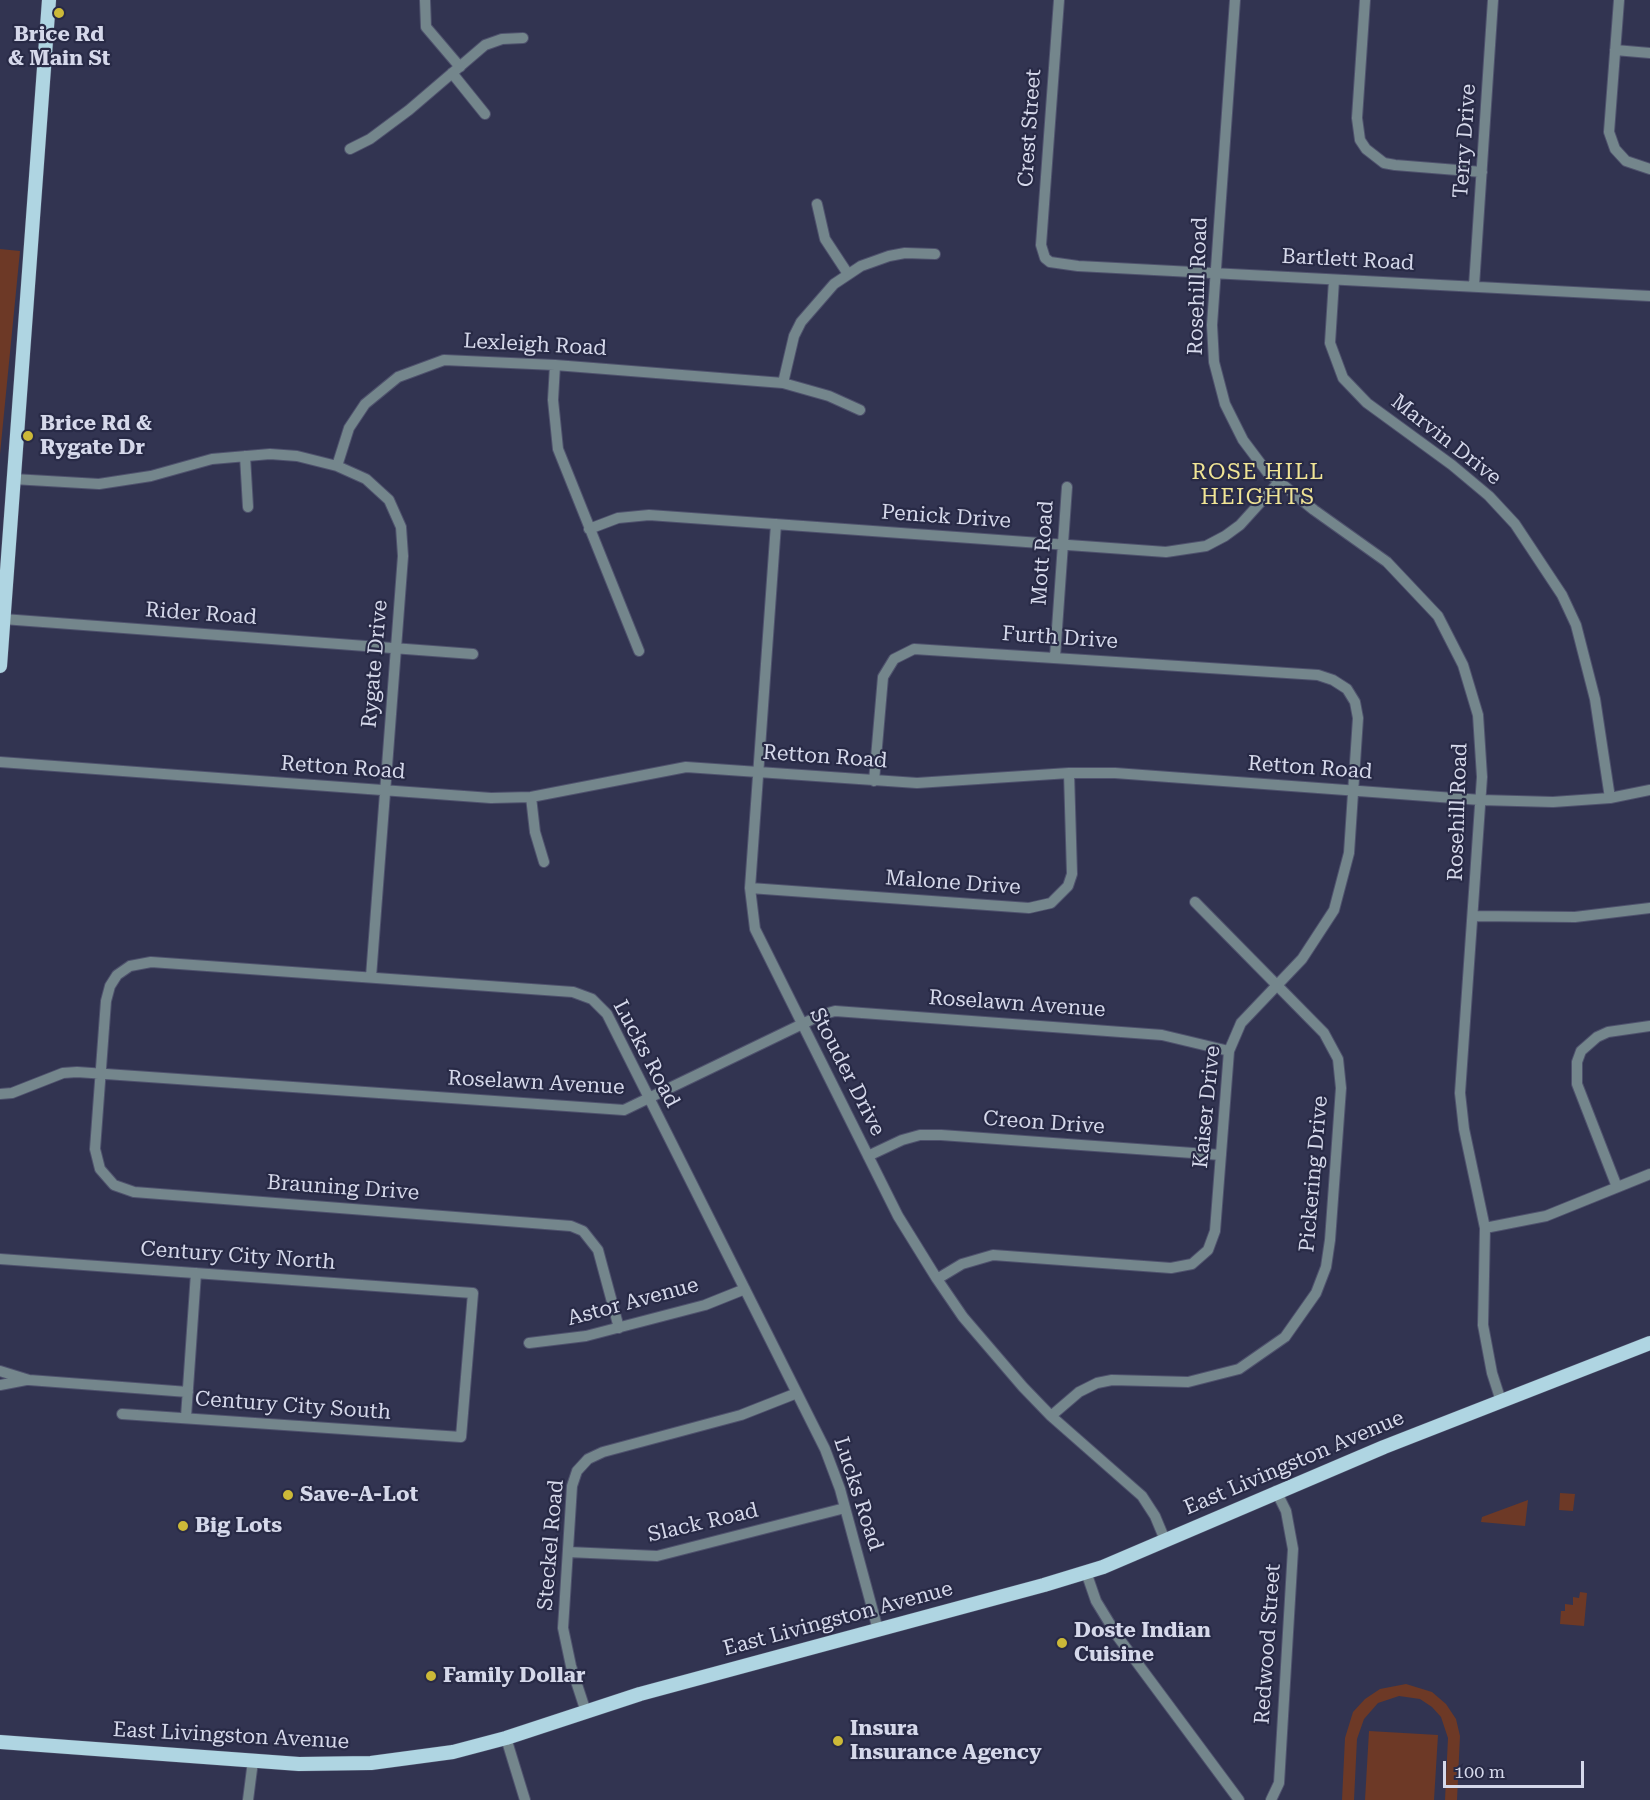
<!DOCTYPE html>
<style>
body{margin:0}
#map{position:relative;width:1650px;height:1800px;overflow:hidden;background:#323451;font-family:"Roboto Serif",serif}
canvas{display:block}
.scale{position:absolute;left:1443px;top:1761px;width:141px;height:27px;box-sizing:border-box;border:3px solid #d5d8ea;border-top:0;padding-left:8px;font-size:18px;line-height:21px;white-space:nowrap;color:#d5d8ea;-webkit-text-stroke:4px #282a46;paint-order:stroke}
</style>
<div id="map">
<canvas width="1650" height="1800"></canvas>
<div class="scale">100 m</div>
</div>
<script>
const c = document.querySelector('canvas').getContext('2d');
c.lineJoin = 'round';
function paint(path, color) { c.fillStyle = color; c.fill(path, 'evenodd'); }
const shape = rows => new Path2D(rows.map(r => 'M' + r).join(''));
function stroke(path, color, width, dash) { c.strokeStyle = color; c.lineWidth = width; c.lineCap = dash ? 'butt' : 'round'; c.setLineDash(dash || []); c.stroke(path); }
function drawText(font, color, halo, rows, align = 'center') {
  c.font = font + ' "Roboto Serif",serif'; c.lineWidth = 4.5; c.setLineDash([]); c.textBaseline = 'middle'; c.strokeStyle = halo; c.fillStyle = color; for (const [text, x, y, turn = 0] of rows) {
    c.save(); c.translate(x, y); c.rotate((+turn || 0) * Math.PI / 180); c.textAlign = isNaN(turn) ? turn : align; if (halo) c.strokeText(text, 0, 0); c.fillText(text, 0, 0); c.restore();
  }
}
paint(shape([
 [0,249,20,251,0,454],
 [1560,1493,1575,1494,1573,1511,1559,1510],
 [1528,1500,1525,1526,1481,1522,1482,1517],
 [1580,1592,1587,1593,1584,1626,1560,1624,1561,1611,1565,1611,1565,1604,1573,1605,1573,1597,1579,1598],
 [1406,1684,1432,1692,1446,1704,1456,1719,1460,1736,1457,1800,1445,1800,1448,1738,1441,1717,1432,1707,1420,1699,1399,1696,1378,1703,1364,1719,1357,1739,1354,1800,1342,1800,1345,1738,1353,1712,1365,1699,1380,1689],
 [1369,1731,1438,1735,1434,1800,1365,1800]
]), '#6d3926');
const minor = shape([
 [425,0,426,27,460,67],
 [1059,0,1041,245,1045,258,1050,262,1078,266,1650,296],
 [1235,0,1212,325,1214,362,1225,404,1243,440,1267,472,1314,510,1387,562,1438,616,1463,665,1478,715,1482,777,1460,1093,1464,1129,1485,1228,1483,1325,1492,1373,1501,1401],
 [1365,0,1357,118,1360,140,1366,149,1384,163,1395,165,1482,172],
 [1619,0,1609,132,1615,149,1626,161,1650,169],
 [1615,50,1650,53],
 [452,73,485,114],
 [350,149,370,139,409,110,485,45,502,39,523,38],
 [817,204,825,239,848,274],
 [1334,280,1330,343,1343,378,1367,403,1452,465,1489,496,1515,524,1562,595,1576,625,1595,699,1610,798],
 [1474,286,1493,0],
 [555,365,553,400,558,449,639,651],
 [783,383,794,336,801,322,834,284,861,266,889,256,905,253,935,254],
 [245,456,248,507],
 [337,466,349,428,365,404,398,377,444,360,555,365,783,383,829,396,860,410],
 [13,479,99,484,151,476,212,459,270,454,297,456,337,466,366,479,389,500,401,527,403,556,371,977],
 [776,524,750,888,755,929,898,1216,937,1279,963,1317,1023,1387,1051,1416,1142,1496,1155,1516,1165,1540],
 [589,529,618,518,649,515,1166,552,1206,546,1225,536,1240,525,1278,483],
 [3,619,473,654],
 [1055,657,1067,487],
 [0,762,491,798,531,797,686,767,917,783,1069,773,1115,773,1481,800,1553,802,1610,798,1650,790],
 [874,781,883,677,894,659,914,649,1318,675,1333,680,1347,689,1355,702,1358,718,1349,853,1334,910,1302,959,1241,1023,1229,1051,1215,1231,1208,1250,1192,1264,1171,1268,993,1255,962,1264,937,1279],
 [531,797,535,832,544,862],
 [750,888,1029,908,1051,903,1068,886,1072,874,1069,773],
 [1473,916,1575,917,1650,908],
 [0,1094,12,1093,63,1073,77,1072,624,1110,821,1015,835,1011,1162,1035,1229,1051],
 [868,1156,902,1140,920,1135,941,1135,1221,1155],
 [1617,1187,1577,1084,1577,1062,1581,1051,1597,1037,1608,1032,1650,1026],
 [1485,1228,1546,1216,1650,1174],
 [0,1259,473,1293,461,1437,122,1414],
 [619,1328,598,1250,583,1231,571,1226,134,1192,114,1185,100,1169,95,1149,106,1001,110,986,117,975,130,966,151,962,573,992,592,999,607,1014,825,1449,840,1489,878,1630],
 [529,1343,586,1336,705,1305,745,1289],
 [0,1371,29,1380,188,1392],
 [0,1385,26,1380],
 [1051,1416,1079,1392,1097,1383,1112,1380,1188,1382,1239,1369,1285,1337,1316,1293,1326,1267,1330,1240,1341,1088,1338,1059,1324,1033,1195,902],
 [186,1417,196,1273],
 [568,1552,657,1556,845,1508],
 [1086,1572,1096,1601,1118,1637,1239,1800],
 [586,1712,571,1666,563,1628,572,1486,577,1471,588,1459,603,1452,741,1415,797,1393],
 [506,1738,525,1800],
 [248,1800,253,1761],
 [1271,1800,1279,1783,1293,1549,1286,1511,1276,1491]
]);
const major = shape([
 [0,666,49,0],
 [0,1742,299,1764,371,1763,453,1752,506,1738,640,1694,1044,1585,1103,1567,1384,1447,1650,1343]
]);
stroke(minor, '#4f526d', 12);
stroke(major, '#4f526d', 15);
stroke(minor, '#74868c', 10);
stroke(major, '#afd5e2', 14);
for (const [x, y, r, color] of [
 [59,13,6,"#ccb938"],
 [28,436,6,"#ccb938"],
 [288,1495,6,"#ccb938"],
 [183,1526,6,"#ccb938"],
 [1062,1643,6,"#ccb938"],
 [431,1676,6,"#ccb938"],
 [838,1741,6,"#ccb938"]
]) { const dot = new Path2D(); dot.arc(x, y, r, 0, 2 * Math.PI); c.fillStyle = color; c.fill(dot); stroke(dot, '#282a46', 2); }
drawText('bold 21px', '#d5d8ea', '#282a46', [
 ["Brice Rd",59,35,"center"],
 ["& Main St",59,59,"center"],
 ["Brice Rd &",40,424],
 ["Rygate Dr",40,448],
 ["Save-A-Lot",300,1495],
 ["Big Lots",195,1526],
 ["Doste Indian",1074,1631],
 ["Cuisine",1074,1655],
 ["Family Dollar",443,1676],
 ["Insura",850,1729],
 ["Insurance Agency",850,1753]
], 'left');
drawText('21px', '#d5d8ea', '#282a46', [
 ["Crest Street",1030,128,-86],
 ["Terry Drive",1465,141,-86],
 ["Bartlett Road",1348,260,3],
 ["Rosehill Road",1198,286,-88],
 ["Lexleigh Road",535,345,3],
 ["Marvin Drive",1446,440,38],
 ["Penick Drive",946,517,4],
 ["Mott Road",1043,553,-86],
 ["Rider Road",201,614,4],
 ["Furth Drive",1060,638,4],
 ["Rygate Drive",375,664,-85],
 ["Retton Road",825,757,4],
 ["Retton Road",343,768,4],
 ["Retton Road",1310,768,4],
 ["Rosehill Road",1458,812,-88],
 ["Malone Drive",953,883,4],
 ["Roselawn Avenue",1017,1004,4],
 ["Lucks Road",646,1054,62],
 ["Stouder Drive",847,1072,63],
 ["Roselawn Avenue",536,1083,3],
 ["Kaiser Drive",1207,1107,-84],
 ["Creon Drive",1044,1123,4],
 ["Pickering Drive",1314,1174,-85],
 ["Brauning Drive",343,1188,4],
 ["Century City North",238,1256,4],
 ["Astor Avenue",633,1302,-15],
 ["Century City South",293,1406,4],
 ["East Livingston Avenue",1294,1463,-23],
 ["Lucks Road",858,1494,72],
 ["Slack Road",703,1523,-13],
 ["Steckel Road",551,1545,-85],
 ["East Livingston Avenue",838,1619,-15],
 ["Redwood Street",1268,1644,-86],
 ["East Livingston Avenue",231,1736,3]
]);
c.letterSpacing = '1.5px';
drawText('22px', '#f0e495', '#282a46', [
 ["ROSE HILL",1258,473],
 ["HEIGHTS",1258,498]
]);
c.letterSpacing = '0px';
</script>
